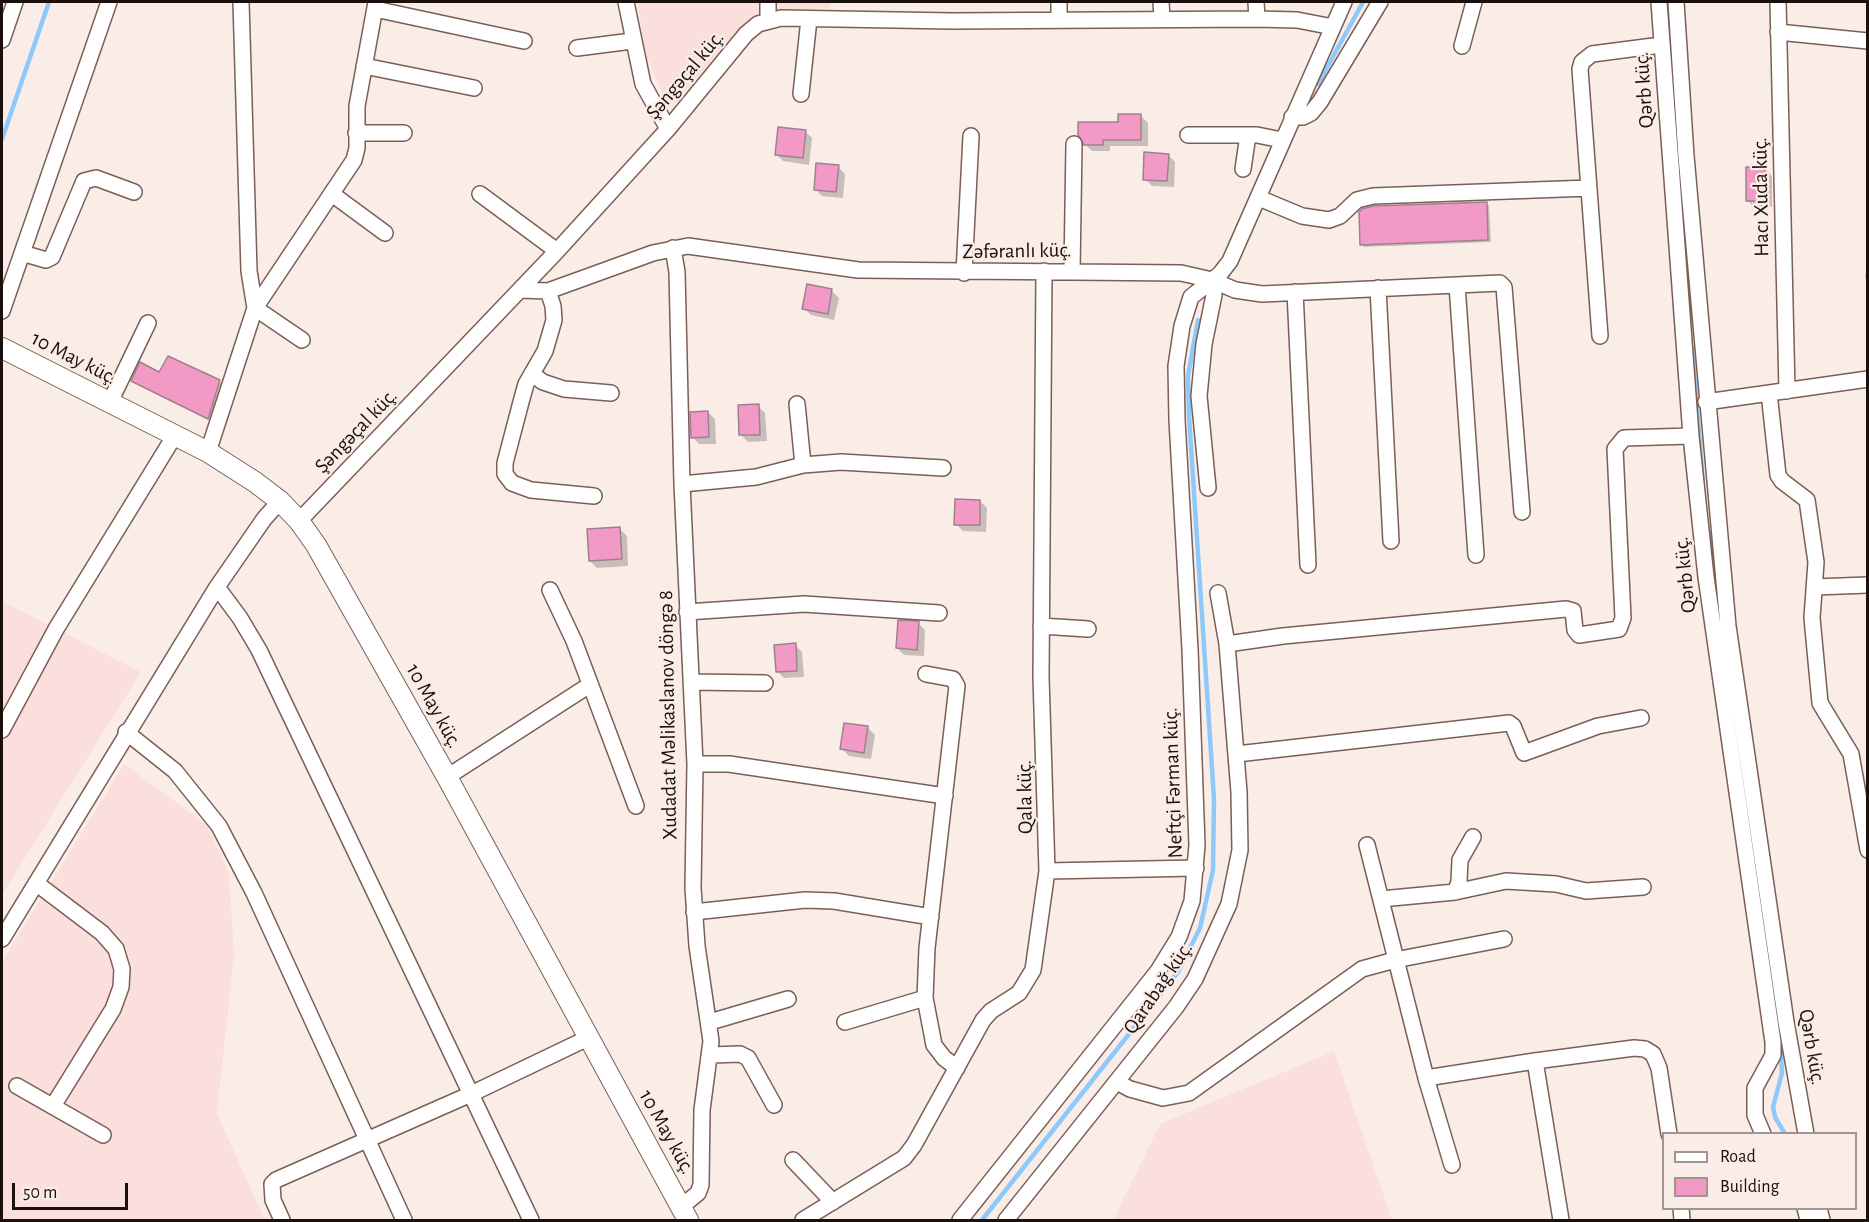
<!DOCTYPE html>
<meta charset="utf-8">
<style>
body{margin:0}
#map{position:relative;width:1869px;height:1222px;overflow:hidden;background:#faede8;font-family:"Alegreya Sans",sans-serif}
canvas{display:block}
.frame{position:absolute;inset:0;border:3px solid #1b100c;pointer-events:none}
.legend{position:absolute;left:1662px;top:1132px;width:195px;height:78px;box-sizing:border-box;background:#faede8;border:2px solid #a19590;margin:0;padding:8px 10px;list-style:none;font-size:18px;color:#1b100c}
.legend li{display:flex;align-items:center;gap:12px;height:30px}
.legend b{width:30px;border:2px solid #a19590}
.scale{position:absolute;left:12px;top:1183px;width:116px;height:27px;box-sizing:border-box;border:3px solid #1b100c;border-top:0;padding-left:8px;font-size:18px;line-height:21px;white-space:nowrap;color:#1b100c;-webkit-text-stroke:4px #faede8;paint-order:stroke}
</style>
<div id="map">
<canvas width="1869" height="1222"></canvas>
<div class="frame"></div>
<ul class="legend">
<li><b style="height:8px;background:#fff"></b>Road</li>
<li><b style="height:16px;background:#f299c5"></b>Building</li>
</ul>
<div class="scale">50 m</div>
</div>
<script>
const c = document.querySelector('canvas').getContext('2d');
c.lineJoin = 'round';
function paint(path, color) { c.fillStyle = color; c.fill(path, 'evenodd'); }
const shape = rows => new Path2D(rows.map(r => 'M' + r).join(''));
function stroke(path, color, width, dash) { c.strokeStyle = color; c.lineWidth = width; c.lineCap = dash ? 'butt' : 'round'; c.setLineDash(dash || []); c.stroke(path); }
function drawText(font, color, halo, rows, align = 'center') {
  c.font = font + ' "Alegreya Sans",sans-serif'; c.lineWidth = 4.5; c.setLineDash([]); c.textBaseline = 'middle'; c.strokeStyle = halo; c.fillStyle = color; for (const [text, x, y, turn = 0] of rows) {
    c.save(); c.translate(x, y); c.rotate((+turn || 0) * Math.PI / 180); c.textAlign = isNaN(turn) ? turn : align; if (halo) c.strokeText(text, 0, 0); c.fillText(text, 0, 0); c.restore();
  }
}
paint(shape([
 [637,2,831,2,830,8,786,10,759,14,746,23,669,109,647,57],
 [2,601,141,672,2,895],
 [124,764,207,825,229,873,234,955,217,1114,265,1220,2,1220,2,962],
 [1334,1051,1392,1220,1113,1220,1160,1124]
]), '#fadfdc');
paint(shape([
 [1141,116,1148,123,1148,146,1110,146,1110,151,1092,151,1085,144],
 [805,131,812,138,809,165,783,161,776,154],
 [1168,155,1175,162,1174,187,1152,186,1145,179],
 [838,167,845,174,843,198,822,196,815,189],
 [1765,169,1772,176,1772,207,1754,207,1747,200],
 [1486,203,1489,206,1491,242,1364,247,1361,244],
 [1868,258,1868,280,1865,277],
 [832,291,839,298,834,320,811,315,804,308],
 [160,374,219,381,222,384,211,421,133,381],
 [758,406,765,413,767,441,748,442,741,435],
 [708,412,715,419,716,444,699,444,692,437],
 [980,501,987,508,986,532,963,531,956,524],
 [620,529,627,536,628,566,597,568,590,561],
 [918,623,925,630,924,656,904,655,897,648],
 [795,645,802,652,804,677,784,678,777,671],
 [868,728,875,735,871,759,849,756,842,749]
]), '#0003');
stroke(shape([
 [1667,2,1668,26],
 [1318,84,1363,2],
 [2,139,49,2],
 [1692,348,1703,483],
 [1709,533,1720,620],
 [1737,742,1742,775],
 [1764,926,1775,1006],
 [1780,1038,1782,1073,1773,1107,1775,1117,1785,1134],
 [982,1220,1178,972,1200,928,1213,870,1214,799,1189,416,1188,376,1198,320]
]), '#8ec9fc', 4.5);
const building = shape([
 [1118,114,1141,114,1141,140,1103,140,1103,145,1084,145,1078,135,1078,122,1118,122,1118,114],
 [778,127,806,130,803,158,775,155,778,127],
 [1144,152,1169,154,1167,181,1143,180,1144,152],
 [816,163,839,165,836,192,814,190,816,163],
 [1746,167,1765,167,1765,201,1746,201,1746,167],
 [1487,202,1488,240,1360,245,1359,212,1362,209,1373,206,1487,202],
 [807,284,832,289,828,314,802,309,807,284],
 [168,356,220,380,208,419,131,381,140,362,159,372,168,356],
 [759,404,760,435,739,435,738,405,759,404],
 [708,411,709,437,691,438,690,412,708,411],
 [955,499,980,500,980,525,954,525,955,499],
 [620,527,622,559,589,561,587,529,620,527],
 [898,620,919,621,917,650,896,648,898,620],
 [796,643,797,671,776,672,774,645,796,643],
 [844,723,868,726,864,753,840,749,844,723]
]);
paint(building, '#f299c5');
stroke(building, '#9e818e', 1.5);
const minor = shape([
 [626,2,643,84,668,129],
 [1059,2,1059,20],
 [1161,2,1162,18],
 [1256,2,1257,19],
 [1659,2,1691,436,1706,577,1773,1042,1773,1055,1755,1088,1755,1115,1763,1134],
 [1676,2,1686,156,1728,626,1786,1022,1806,1134],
 [1778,2,1787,391],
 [375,9,524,41],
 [768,20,768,2],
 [1778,32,1868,41],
 [2,40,15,2],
 [1462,46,1474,2],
 [577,48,632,41],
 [364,66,474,88],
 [801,94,809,19],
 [1292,117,1303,117,1311,113,1320,102,1380,2],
 [356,133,404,133],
 [1188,135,1257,135,1282,140],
 [1243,169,1248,135],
 [332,194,385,233],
 [480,194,557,251],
 [1259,198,1302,216,1329,220,1340,216,1357,200,1373,196,1589,188],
 [673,248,677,272,682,484,695,764,693,888,697,946,711,1041,702,1110,701,1185,698,1193,681,1207],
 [22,253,46,260,52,257,84,181,96,178,134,192],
 [1072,271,1074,144],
 [964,273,971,136],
 [1457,285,1476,555],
 [1378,288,1391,541],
 [521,290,548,291,653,253,688,246,858,270,1181,273,1212,280,1235,290,1262,294,1500,283,1504,287,1522,512],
 [548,291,553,306,554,320,545,351,526,384,521,402,505,463,505,474,512,483,531,490,594,496],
 [1295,292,1308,565],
 [2,311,109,2],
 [1600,336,1580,69,1582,62,1592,54,1661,45],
 [302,340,255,308,354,160,357,148,357,106,376,2],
 [532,374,543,382,564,389,611,393],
 [1769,393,1778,475,1782,481,1807,500,1816,562,1812,618,1820,703,1851,754,1868,850],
 [110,402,148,323],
 [1706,402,1868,379],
 [797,404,803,465],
 [208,452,255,308,249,271,241,2],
 [682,484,756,477,803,465,841,462,943,468],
 [1208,488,1199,396,1204,344,1214,295,1212,280],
 [299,521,557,251,668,129,746,34,758,24,781,18,952,21,1257,19,1297,20,1333,27],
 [217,587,240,618,259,650,531,1220],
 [1814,587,1868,585],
 [550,590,574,641,636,806],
 [687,612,804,604,939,613],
 [1041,626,1088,629],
 [1227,644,1283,636,1566,609,1573,611,1575,630,1579,635,1619,629,1623,618,1615,449,1624,438,1691,436],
 [926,674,953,679,957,686,927,948,925,998,934,1045,944,1058,957,1068],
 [691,682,765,683],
 [2,730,56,629,175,435],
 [126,732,175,771,219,826,254,893,404,1220],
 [1237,754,1509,723,1513,726,1524,753,1598,726,1641,718],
 [695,764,729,764,945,796],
 [447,777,588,686],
 [1367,845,1426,1078,1452,1165],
 [1047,871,1196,868],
 [36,883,102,933,116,949,122,969,121,987,113,1009,53,1106],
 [1455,892,1459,882,1460,860,1473,837],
 [1381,899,1455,892,1506,881,1556,884,1586,891,1643,887],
 [694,912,805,900,834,901,931,917],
 [2,939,217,587,264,519,280,501],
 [710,1022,788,999],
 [845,1022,925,998],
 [711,1055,740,1054,748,1058,774,1105],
 [1535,1061,1561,1220],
 [1426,1078,1535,1061,1634,1048,1645,1049,1653,1054,1659,1068,1669,1134],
 [1117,1082,1130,1089,1163,1098,1189,1093,1362,969,1395,960,1504,939],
 [17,1086,103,1135],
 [793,1160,833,1202],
 [1681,1208,1682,1220],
 [1805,1208,1808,1220],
 [1819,1208,1822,1220],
 [282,1220,273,1200,272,1184,276,1180,471,1094,588,1038],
 [803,1220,904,1158,914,1145,983,1020,991,1011,1019,993,1033,970,1047,871,1041,677,1044,271],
 [960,1220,1158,971,1179,937,1192,901,1197,845,1190,649,1177,420,1176,366,1182,326,1191,297,1220,274,1230,261,1344,2],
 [1006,1220,1176,1007,1195,979,1229,904,1240,850,1239,792,1227,644,1218,593]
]);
const major = shape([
 [2,348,208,452,255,482,280,501,299,521,316,545,447,777,688,1220]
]);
stroke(minor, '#7a5f54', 18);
stroke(major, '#7a5f54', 22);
stroke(minor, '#fff', 15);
stroke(major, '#fff', 20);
drawText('21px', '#1b100c', '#faede8', [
 ["Şəngəçal küç.",685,75,-50],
 ["Qərb küç.",1644,90,-94],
 ["Hacı Xuda küç.",1761,197,-91],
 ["Zəfəranlı küç.",1017,251,-1],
 ["10 May küç.",74,358,27],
 ["Şəngəçal küç.",356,431,-46],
 ["Qərb küç.",1685,575,-96],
 ["10 May küç.",434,706,61],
 ["Xudadat Məlikaslanov döngə 8",668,715,-91],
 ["Neftçi Fərman küç.",1173,783,-92],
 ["Qala küç.",1025,797,-91],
 ["Qarabağ küç.",1158,988,-56],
 ["Qərb küç.",1812,1047,80],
 ["10 May küç.",667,1132,61]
]);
</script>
